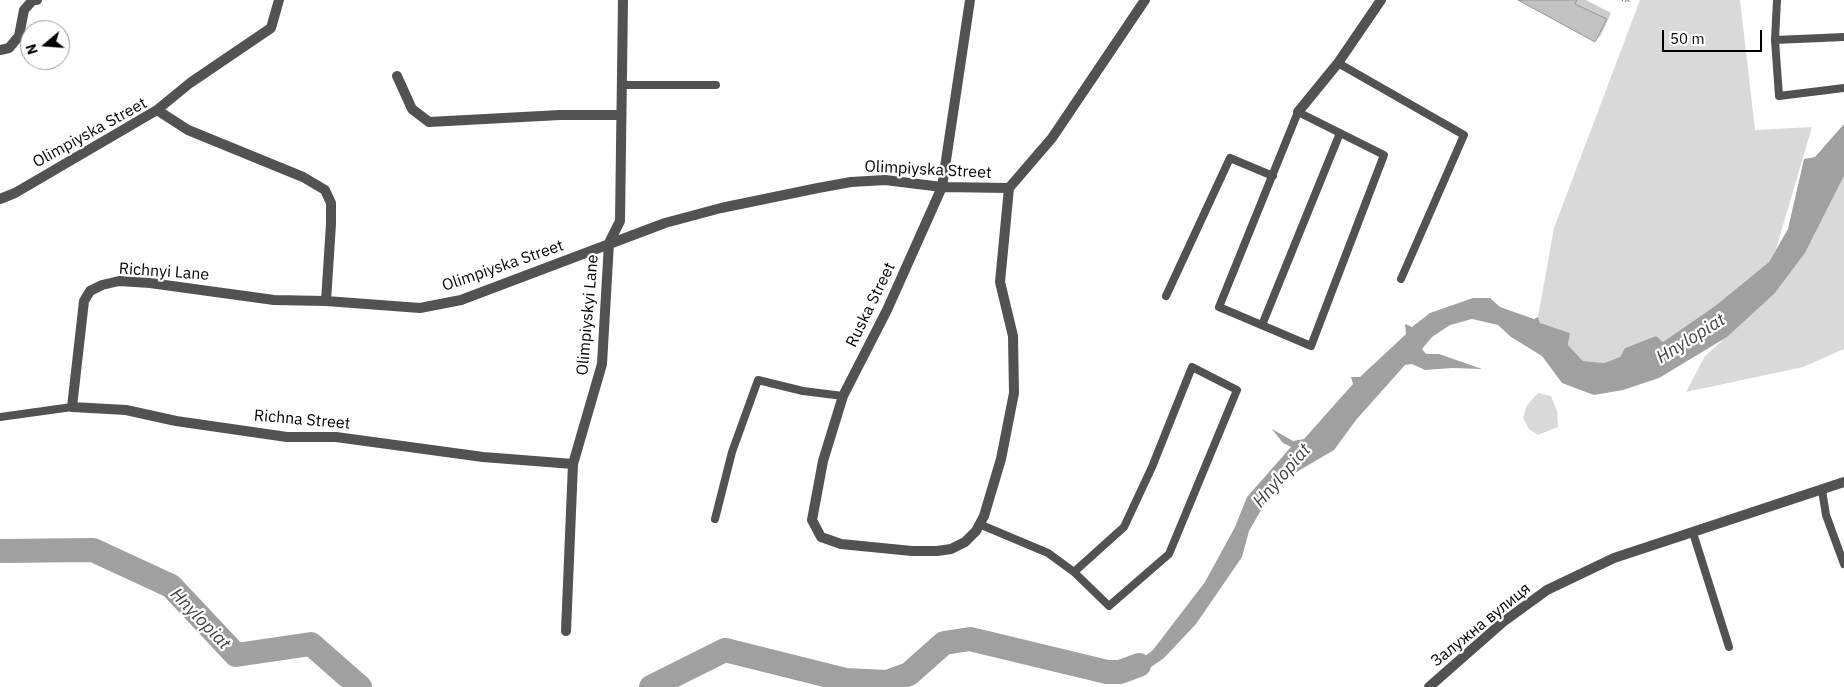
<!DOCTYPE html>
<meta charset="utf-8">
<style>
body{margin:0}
#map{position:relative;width:1844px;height:687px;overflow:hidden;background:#fff;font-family:"IBM Plex Sans",sans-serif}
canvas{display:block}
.north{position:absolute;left:20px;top:20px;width:50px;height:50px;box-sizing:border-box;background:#fff;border:1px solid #999;border-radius:50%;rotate:252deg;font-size:14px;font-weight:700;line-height:20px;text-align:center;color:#000}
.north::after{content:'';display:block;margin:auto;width:18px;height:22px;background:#000;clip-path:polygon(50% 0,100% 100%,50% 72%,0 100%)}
.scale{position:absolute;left:1662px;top:30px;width:100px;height:22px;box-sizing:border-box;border:2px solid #000;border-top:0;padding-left:6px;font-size:15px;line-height:18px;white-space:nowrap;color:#000;-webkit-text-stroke:4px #fff;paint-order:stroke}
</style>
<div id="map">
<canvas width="1844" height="687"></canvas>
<div class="north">N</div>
<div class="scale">50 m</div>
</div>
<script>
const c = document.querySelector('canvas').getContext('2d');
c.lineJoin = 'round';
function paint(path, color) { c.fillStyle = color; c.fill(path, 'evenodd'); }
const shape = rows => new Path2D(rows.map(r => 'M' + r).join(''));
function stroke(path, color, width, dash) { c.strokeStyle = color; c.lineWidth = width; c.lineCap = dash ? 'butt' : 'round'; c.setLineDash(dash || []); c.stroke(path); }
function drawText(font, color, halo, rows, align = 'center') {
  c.font = font + ' "IBM Plex Sans",sans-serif'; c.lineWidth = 4.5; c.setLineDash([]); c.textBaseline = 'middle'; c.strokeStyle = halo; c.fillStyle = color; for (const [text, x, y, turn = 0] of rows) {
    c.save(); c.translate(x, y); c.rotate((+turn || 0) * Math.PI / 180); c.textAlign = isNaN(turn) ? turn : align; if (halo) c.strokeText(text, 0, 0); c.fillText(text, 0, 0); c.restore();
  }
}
paint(shape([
 [1640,0,1740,0,1755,130,1812,127,1776,249,1769,262,1715,306,1663,342,1656,336,1625,348,1620,357,1604,363,1583,361,1568,345,1570,333,1540,323,1538,317,1554,228],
 [1844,176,1844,349,1803,367,1686,392,1705,356,1775,293,1805,253],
 [1538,393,1551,396,1557,411,1558,427,1538,435,1529,429,1523,418,1527,405]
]), '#d9d9d9');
paint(shape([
 [1844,124,1844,176,1805,253,1775,293,1727,337,1659,378,1623,390,1594,395,1562,383,1542,356,1511,337,1498,325,1472,319,1450,325,1432,337,1422,349,1426,354,1439,354,1482,369,1452,368,1425,370,1412,364,1405,365,1356,420,1334,450,1288,477,1268,498,1249,531,1242,557,1196,624,1164,658,1151,667,1135,673,1122,675,1107,672,1141,659,1153,650,1205,582,1235,527,1247,497,1291,447,1283,443,1272,429,1293,441,1304,439,1353,384,1351,377,1360,377,1406,334,1405,324,1412,327,1430,313,1473,298,1490,298,1500,307,1534,319,1538,317,1540,323,1570,333,1568,345,1583,361,1604,363,1620,357,1625,348,1656,336,1663,342,1715,306,1769,262,1788,229,1804,159,1815,157]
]), '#a0a0a0');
paint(shape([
 [1521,0,1586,0,1611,13,1601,35,1595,41]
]), '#0003');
stroke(shape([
 [0,551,93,550,171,586,236,655,311,644,360,687],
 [651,687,725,650,845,680,887,682,909,674,944,643,970,639,1107,672,1120,672,1139,665]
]), '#a0a0a0', 24);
const building = shape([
 [1518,0,1577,0,1575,4,1607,19,1595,42,1518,0]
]);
paint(building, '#c2c2c2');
stroke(building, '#969696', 1);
stroke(shape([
 [1622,0,1628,2,1629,0]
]), '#747474', 2.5, [1, 2.5]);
stroke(shape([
 [1777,0,1775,40,1844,37],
 [1775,40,1779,96,1844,88],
 [1338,63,1464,135,1401,279],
 [621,85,716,85],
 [1298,112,1384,155,1311,346,1219,307,1298,112],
 [1166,296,1230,158,1273,176],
 [1262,325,1340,133],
 [0,417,72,407],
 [1822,490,1826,515,1844,564],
 [715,519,732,452,758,380,803,391,843,396],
 [979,524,1048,553,1074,572,1124,527,1152,467,1192,367,1237,390,1169,554,1109,606,1074,572],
 [1693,533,1729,647]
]), '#525252', 8);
stroke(shape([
 [970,0,942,187,887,310,843,396,823,461,812,520,821,537,841,544,912,551,937,551,951,549,965,542,976,531,984,516,1001,459,1014,393,1013,336,1000,282,1009,188,1052,138,1145,0],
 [0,50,9,48,19,36,24,10,33,0,37,0],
 [397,76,412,109,429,122,560,115,621,115],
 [157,110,190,83,271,28,279,0],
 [1298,112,1338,63,1381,0],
 [0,199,15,193,157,110,188,130,303,177,325,190,331,203,331,224,326,301,420,308,461,300,665,223,721,208,818,188,851,182,885,180,942,187,1009,188],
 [326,301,274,300,150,283,119,281,102,285,90,291,84,301,72,407,126,410,176,421,287,437,336,437,483,457,573,464],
 [566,631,573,464,602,364,609,243,620,221,623,0],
 [1429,687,1503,622,1547,590,1614,558,1844,482]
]), '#525252', 10);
drawText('16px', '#000', '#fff', [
 ["Olimpiyska Street",90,133,-29],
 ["Olimpiyska Street",928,170,3],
 ["Olimpiyska Street",503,266,-19],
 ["Richnyi Lane",164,272,4],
 ["Ruska Street",871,305,-64],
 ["Olimpiyskyi Lane",588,315,-85],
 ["Richna Street",302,420,5],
 ["Залужна вулиця",1481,625,-39]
]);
drawText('italic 18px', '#414141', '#fff', [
 ["Hnylopiat",1691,339,-32],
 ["Hnylopiat",1282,476,-49],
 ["Hnylopiat",200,619,46]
]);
</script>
